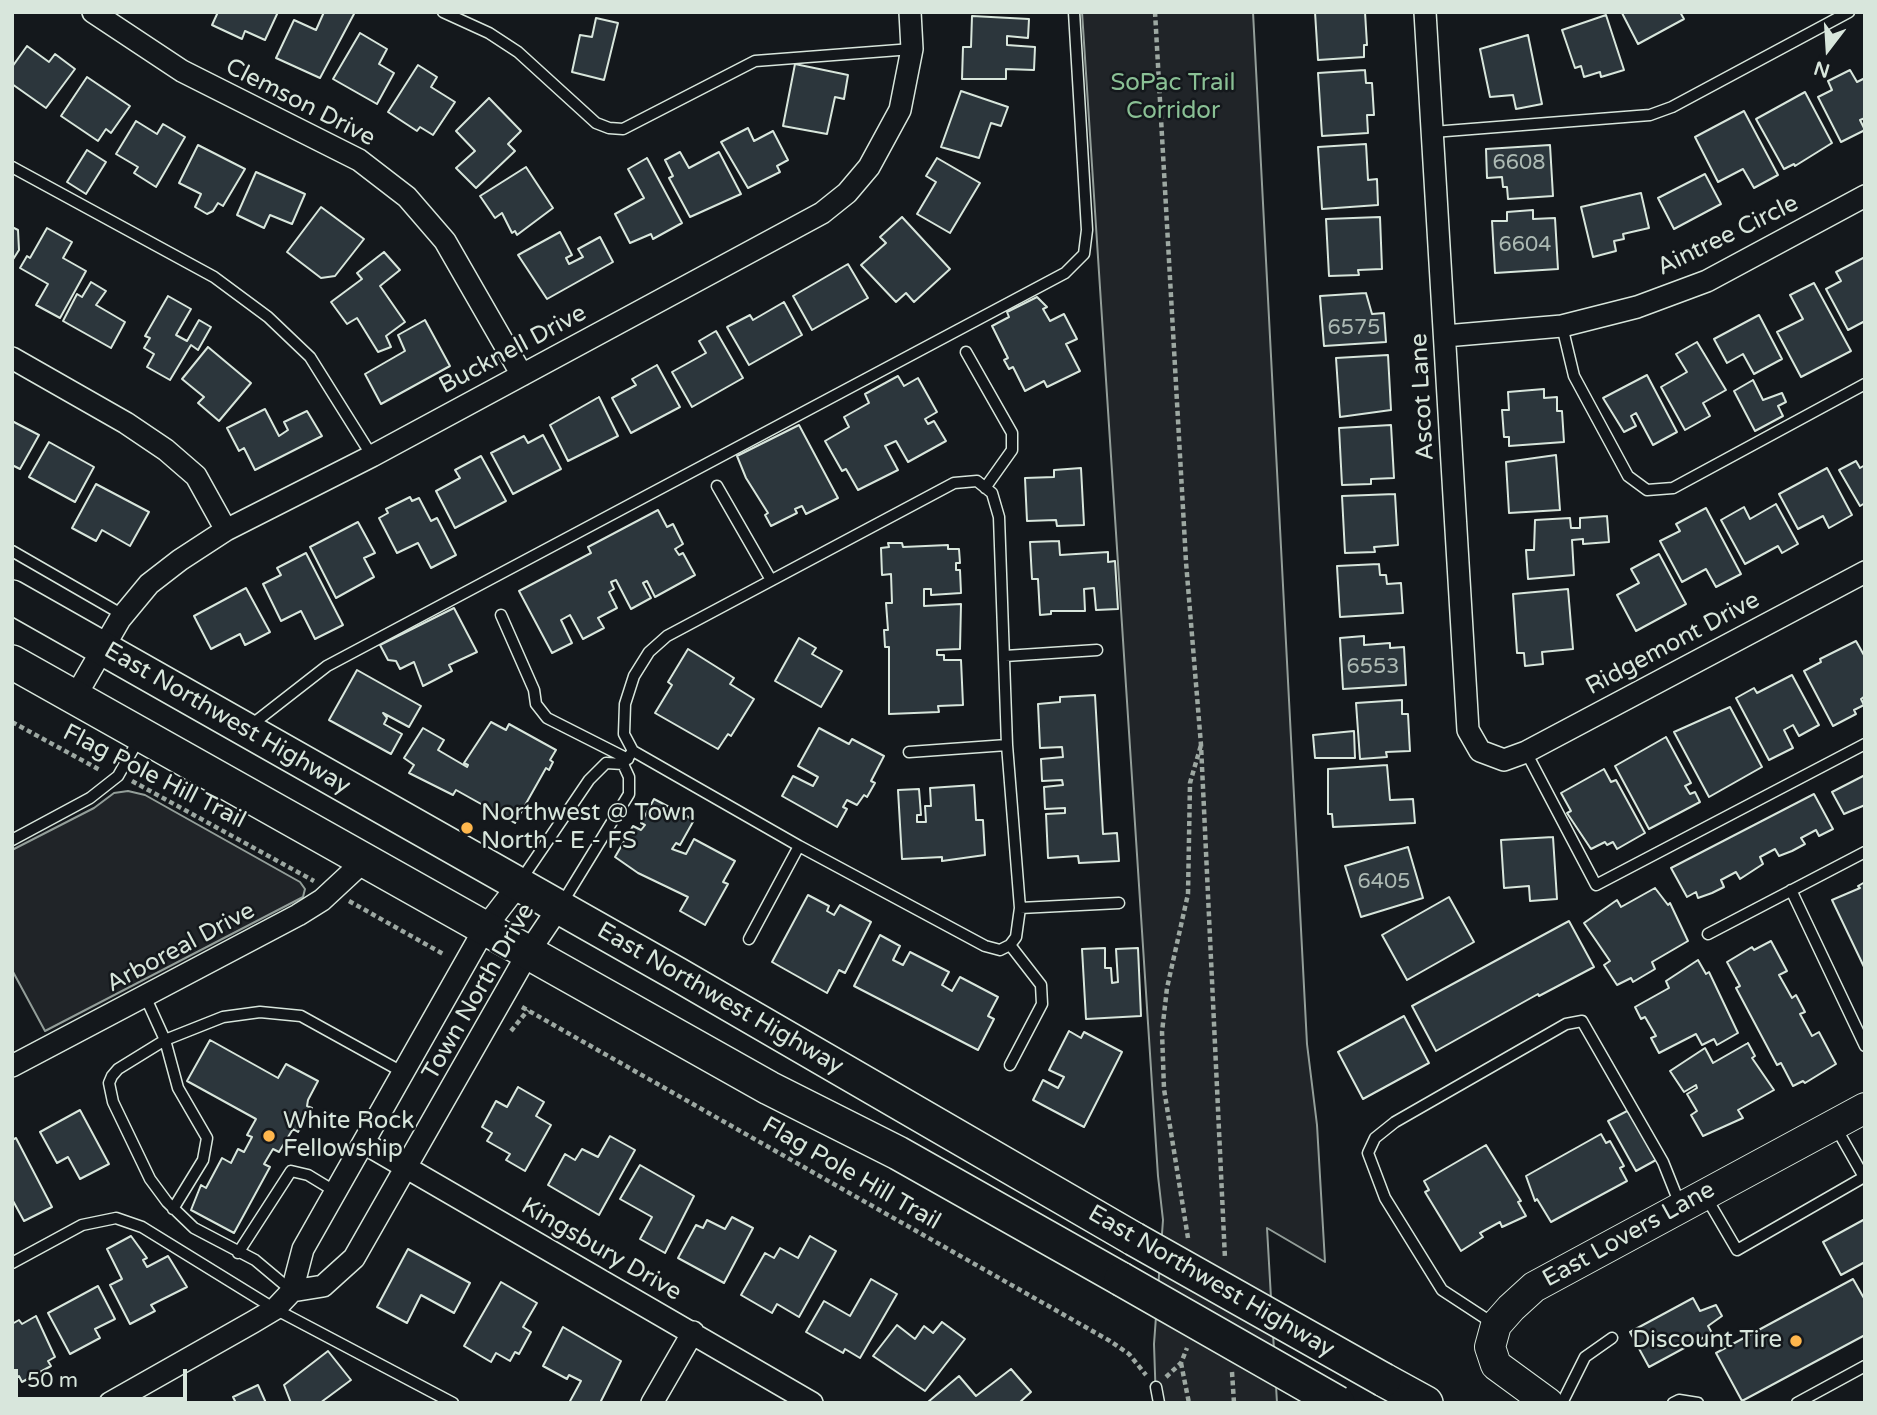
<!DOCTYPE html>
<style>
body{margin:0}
#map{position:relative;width:1877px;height:1415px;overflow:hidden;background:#14181c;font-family:"Varela Round",sans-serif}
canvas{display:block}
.frame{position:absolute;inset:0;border:14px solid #d8e6dc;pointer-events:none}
.north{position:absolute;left:1793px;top:14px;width:70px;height:70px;-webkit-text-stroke:5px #14181c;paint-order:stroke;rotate:197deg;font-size:19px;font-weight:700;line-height:28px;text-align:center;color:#d8e6dc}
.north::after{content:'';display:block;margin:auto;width:24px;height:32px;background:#d8e6dc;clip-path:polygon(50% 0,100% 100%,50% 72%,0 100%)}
.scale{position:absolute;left:14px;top:1369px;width:173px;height:32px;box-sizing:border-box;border:4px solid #d8e6dc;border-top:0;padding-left:9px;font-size:21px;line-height:24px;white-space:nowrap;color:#d8e6dc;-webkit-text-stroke:5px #14181c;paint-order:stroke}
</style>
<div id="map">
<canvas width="1877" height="1415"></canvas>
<div class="frame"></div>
<div class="north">N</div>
<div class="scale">50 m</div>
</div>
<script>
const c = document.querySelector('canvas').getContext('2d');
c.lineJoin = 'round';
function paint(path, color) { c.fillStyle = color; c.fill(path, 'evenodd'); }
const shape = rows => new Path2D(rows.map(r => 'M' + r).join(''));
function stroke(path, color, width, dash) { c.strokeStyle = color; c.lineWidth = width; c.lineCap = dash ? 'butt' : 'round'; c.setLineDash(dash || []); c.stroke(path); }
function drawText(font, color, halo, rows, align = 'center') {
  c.font = font + ' "Varela Round",sans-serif'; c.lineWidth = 5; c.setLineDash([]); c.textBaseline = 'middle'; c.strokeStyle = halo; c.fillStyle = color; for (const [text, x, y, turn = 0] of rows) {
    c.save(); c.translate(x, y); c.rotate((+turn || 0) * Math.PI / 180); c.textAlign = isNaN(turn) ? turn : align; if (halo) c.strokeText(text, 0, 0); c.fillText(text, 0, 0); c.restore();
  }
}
const green = shape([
 [1082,12,1253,12,1307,1044,1317,1125,1325,1262,1267,1228,1277,1403,1156,1403,1154,1344,1163,1220,1158,1176,1082,12],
 [128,791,145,795,300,882,305,889,303,897,45,1031,12,970,12,850,94,808,114,793,128,791]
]);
paint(green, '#202428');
stroke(green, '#939e99', 2);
const building = shape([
 [218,12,278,12,265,40,245,31,242,39,212,25,218,12],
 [324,12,355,12,320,78,276,58,294,20,316,30,324,12],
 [1315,12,1365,12,1367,45,1364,45,1364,57,1318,60,1315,12],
 [1680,12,1684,19,1638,44,1622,13,1680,12],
 [1606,15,1624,70,1601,77,1600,72,1584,77,1581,66,1575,68,1562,30,1606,15],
 [972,16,1029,19,1028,38,1007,36,1007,45,1035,47,1034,70,1006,69,1006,79,962,79,963,47,971,47,972,16],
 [596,18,618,23,604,80,572,72,580,35,592,37,596,18],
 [360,33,387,49,379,64,394,73,377,104,333,79,360,33],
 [1528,35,1542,104,1516,109,1513,95,1490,97,1480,49,1528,35],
 [27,46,49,62,55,54,75,69,46,108,12,84,12,67,27,46],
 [795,64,848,75,844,99,835,97,827,134,783,126,795,64],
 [418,65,437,77,431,87,455,102,433,135,420,127,417,131,388,112,418,65],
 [1365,70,1366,83,1372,83,1374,115,1367,115,1368,133,1322,136,1318,73,1365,70],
 [1850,70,1857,82,1865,78,1865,118,1860,120,1865,130,1841,142,1818,97,1832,90,1828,81,1850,70],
 [87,77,130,106,111,133,106,129,98,141,61,116,87,77],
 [961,91,1008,107,1001,126,991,123,979,158,941,147,961,91],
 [1805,92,1832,143,1795,166,1794,164,1784,169,1756,119,1805,92],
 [489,98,521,131,508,144,515,151,476,188,456,168,475,151,456,131,489,98],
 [1744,111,1778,175,1754,188,1743,169,1718,182,1695,137,1744,111],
 [136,121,157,134,163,124,185,137,156,187,134,173,138,167,116,154,136,121],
 [748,128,754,141,773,131,788,160,777,166,780,172,748,188,721,142,748,128],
 [1366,144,1368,180,1377,179,1378,205,1322,209,1318,147,1366,144],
 [198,145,245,169,223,206,218,203,213,211,207,214,195,207,201,194,179,183,198,145],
 [1550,145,1553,196,1508,199,1507,187,1503,187,1502,177,1487,178,1486,149,1550,145],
 [87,150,106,162,86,194,67,182,87,150],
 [680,152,689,168,719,152,741,194,690,217,669,178,673,176,665,160,680,152],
 [647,158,682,223,653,239,651,234,630,243,615,214,644,198,628,169,647,158],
 [937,158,980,183,950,233,917,214,936,182,926,176,937,158],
 [526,167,553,208,517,235,515,231,512,233,502,213,495,218,480,196,526,167],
 [256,172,305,194,292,224,270,215,264,228,237,215,256,172],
 [1705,174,1721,204,1674,229,1658,198,1705,174],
 [1641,193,1649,228,1623,234,1624,239,1614,241,1616,251,1593,257,1581,207,1641,193],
 [321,207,364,239,335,276,321,278,287,252,321,207],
 [1533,210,1533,219,1555,218,1558,269,1495,273,1492,221,1507,221,1507,212,1533,210],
 [902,217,950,269,914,302,906,293,896,302,861,265,886,243,880,237,902,217],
 [1380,217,1382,269,1358,270,1359,275,1329,276,1326,219,1380,217],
 [12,227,18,230,19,250,12,261,12,227],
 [47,228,72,242,63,258,86,271,60,318,36,305,48,284,20,268,27,256,30,258,47,228],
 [560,232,572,255,566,258,569,264,583,257,578,249,600,237,613,262,547,299,518,255,560,232],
 [384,252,400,270,380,286,405,322,386,336,391,347,378,352,357,318,347,324,331,302,362,279,357,273,384,252],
 [1865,257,1865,321,1848,330,1826,289,1841,281,1836,272,1865,257],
 [848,264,868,298,812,330,793,296,848,264],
 [91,282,106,291,96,305,125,322,111,348,63,321,77,294,82,297,91,282],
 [1814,283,1851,351,1801,377,1777,332,1803,319,1790,295,1814,283],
 [1366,293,1372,314,1384,313,1386,342,1324,346,1320,296,1366,293],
 [168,296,191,309,176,335,187,341,199,320,211,327,198,350,191,345,170,380,147,367,154,354,144,348,150,338,145,336,168,296],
 [1037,297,1047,307,1043,309,1050,321,1064,314,1077,339,1066,344,1080,371,1047,387,1044,381,1025,391,1013,367,1009,369,1004,360,1008,358,992,326,1009,317,1007,312,1037,297],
 [784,302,802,335,749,365,727,327,750,315,753,320,784,302],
 [1759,315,1782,359,1754,374,1743,354,1727,363,1714,339,1759,315],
 [425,320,450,366,381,404,365,374,405,351,398,335,425,320],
 [716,331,743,378,692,407,672,372,706,353,699,341,716,331],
 [1697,342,1726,390,1703,403,1710,416,1685,430,1661,387,1687,372,1676,354,1697,342],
 [208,347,251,383,219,421,198,403,204,397,182,379,208,347],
 [1388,355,1391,410,1340,417,1336,358,1388,355],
 [657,365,680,407,631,433,612,398,636,385,632,379,657,365],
 [1647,375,1677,432,1653,445,1636,413,1631,416,1636,426,1624,432,1603,398,1647,375],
 [898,376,904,386,918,378,937,412,925,419,928,424,934,421,946,441,908,462,896,441,885,446,898,470,858,490,846,469,842,471,825,441,849,427,844,417,869,403,865,394,898,376],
 [1753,380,1763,400,1782,393,1786,402,1778,406,1783,416,1755,431,1734,391,1753,380],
 [1544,389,1544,398,1557,397,1557,411,1562,411,1564,442,1509,446,1509,437,1504,437,1502,410,1509,410,1508,392,1544,389],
 [599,397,618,436,568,461,550,425,599,397],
 [265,409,279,436,288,430,284,422,307,411,322,436,255,470,244,448,239,451,227,428,265,409],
 [12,421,39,435,20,469,12,465,12,421],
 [799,425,838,498,806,514,802,506,795,509,797,513,771,526,765,515,768,513,746,478,737,456,799,425],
 [1391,425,1394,478,1371,479,1371,484,1342,485,1339,428,1391,425],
 [543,435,561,469,513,494,491,453,524,436,528,443,543,435],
 [49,442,94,467,75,502,29,477,49,442],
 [1556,455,1560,510,1509,513,1506,462,1556,455],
 [481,456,506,501,455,528,436,491,460,478,455,470,481,456],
 [1856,461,1860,468,1865,465,1865,503,1860,506,1839,470,1856,461],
 [1081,468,1084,525,1057,526,1056,520,1027,521,1025,478,1054,477,1054,470,1081,468],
 [1827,468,1852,515,1829,528,1823,516,1798,529,1779,494,1827,468],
 [96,484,149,512,130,546,102,530,96,541,72,528,96,484],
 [1395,494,1398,545,1374,547,1375,552,1345,553,1342,496,1395,494],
 [410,497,412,501,419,498,431,521,437,518,456,555,431,568,418,543,397,553,379,518,388,513,386,509,410,497],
 [1776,504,1798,544,1782,553,1778,546,1745,564,1721,520,1744,507,1750,519,1776,504],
 [1706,508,1741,574,1716,587,1706,569,1682,582,1660,541,1680,531,1676,524,1706,508],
 [658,510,667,527,673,524,683,544,675,549,679,555,683,553,695,575,655,597,647,581,643,583,651,598,631,609,616,580,611,582,614,589,609,592,617,608,598,618,604,628,583,639,570,615,561,620,572,643,552,653,519,591,591,553,588,547,658,510],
 [1607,516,1609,542,1583,544,1583,539,1572,540,1574,575,1528,579,1526,550,1534,550,1535,520,1570,518,1571,528,1580,528,1580,518,1607,516],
 [358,522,375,553,364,558,374,577,336,598,310,547,358,522],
 [1059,541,1060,555,1108,552,1108,562,1115,561,1118,609,1096,610,1094,588,1084,589,1085,611,1051,611,1051,614,1040,615,1038,579,1032,579,1030,542,1059,541],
 [888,543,902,543,903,547,948,545,948,549,959,549,960,563,956,563,956,570,960,570,961,593,931,595,931,589,924,589,924,606,961,604,960,649,937,650,937,655,944,655,944,660,961,660,963,705,938,706,939,712,889,714,889,647,885,647,884,630,888,630,886,603,892,603,891,574,882,575,881,548,889,547,888,543],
 [306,553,343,625,315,639,301,611,281,621,263,584,281,575,277,568,306,553],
 [1659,554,1686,604,1636,631,1617,595,1639,583,1631,569,1659,554],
 [1379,564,1380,575,1386,575,1387,584,1401,583,1403,613,1340,617,1337,566,1379,564],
 [246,588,270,632,245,645,240,634,211,649,194,616,246,588],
 [1568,589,1573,649,1542,652,1543,664,1525,666,1524,653,1517,653,1513,594,1568,589],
 [454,608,477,652,449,665,452,671,423,686,414,662,400,669,396,661,388,660,380,645,454,608],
 [1364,636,1364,645,1390,643,1390,648,1404,647,1406,685,1343,689,1340,638,1364,636],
 [799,638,816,648,812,654,842,671,821,707,775,681,799,638],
 [1856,641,1865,657,1865,696,1861,699,1864,705,1854,710,1856,714,1833,726,1804,671,1821,662,1820,659,1856,641],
 [688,649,734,678,730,684,754,699,731,736,728,734,718,749,655,713,672,685,668,682,688,649],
 [357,670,421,706,409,727,383,713,387,718,384,724,402,734,391,754,329,720,357,670],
 [1792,675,1819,725,1799,736,1793,725,1784,730,1793,748,1769,760,1736,698,1754,688,1757,693,1792,675],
 [1095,695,1103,834,1117,833,1119,861,1079,863,1078,856,1048,858,1046,814,1065,813,1065,808,1045,809,1044,787,1063,785,1062,780,1042,781,1041,759,1063,757,1062,747,1040,748,1038,704,1060,702,1060,697,1095,695],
 [1402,700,1402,714,1408,714,1410,751,1386,752,1387,757,1360,759,1356,703,1402,700],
 [1730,707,1762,767,1709,797,1674,732,1730,707],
 [491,722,506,730,509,724,556,750,550,760,553,762,549,770,546,768,515,823,456,790,453,795,409,773,414,765,404,758,423,728,444,740,438,750,467,767,468,765,464,763,491,722],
 [819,728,849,744,852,739,884,756,871,781,875,783,867,797,864,795,857,805,847,800,843,807,847,809,837,827,782,796,793,776,813,786,818,777,798,766,819,728],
 [1354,731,1355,758,1315,758,1313,735,1354,731],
 [1666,737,1691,783,1685,786,1690,794,1695,792,1700,802,1649,829,1615,766,1666,737],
 [1387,765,1390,800,1413,799,1415,823,1333,827,1332,814,1328,814,1328,769,1387,765],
 [1604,769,1611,782,1616,780,1645,833,1617,849,1613,842,1607,845,1605,842,1591,849,1567,813,1571,811,1561,793,1604,769],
 [1865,775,1865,805,1844,814,1832,792,1865,775],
 [974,785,976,820,983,820,985,855,942,861,942,857,902,859,898,790,919,789,921,815,917,815,917,822,926,822,925,806,931,806,930,788,974,785],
 [1814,794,1833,829,1819,836,1816,830,1801,838,1805,844,1792,851,1779,856,1775,849,1760,857,1763,864,1740,879,1736,872,1721,880,1724,887,1712,893,1698,898,1696,892,1687,897,1671,868,1814,794],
 [654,799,694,820,680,845,676,843,672,849,686,854,694,839,735,861,723,882,728,884,705,925,680,911,688,897,638,873,615,857,633,826,641,830,645,825,641,823,654,799],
 [1553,837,1557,899,1530,901,1529,886,1504,888,1501,840,1553,837],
 [1408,847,1423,898,1361,917,1345,866,1408,847],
 [1865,882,1865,969,1832,900,1860,888,1858,886,1865,882],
 [1655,888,1668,905,1670,903,1688,941,1652,962,1655,969,1633,982,1631,978,1617,985,1604,965,1610,961,1584,923,1617,900,1621,907,1655,888],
 [808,895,829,906,827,911,834,915,840,905,871,922,845,973,839,970,827,993,772,962,808,895],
 [1449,897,1474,942,1407,980,1382,935,1449,897],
 [1569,921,1594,967,1539,996,1538,994,1436,1051,1412,1006,1569,921],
 [880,935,900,946,893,960,903,965,910,952,949,972,942,985,952,991,960,977,998,997,988,1016,994,1019,978,1050,854,986,880,935],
 [1771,941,1787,971,1779,975,1792,998,1796,995,1805,1012,1800,1014,1812,1036,1819,1032,1836,1064,1805,1083,1803,1081,1793,1086,1781,1063,1777,1065,1736,988,1740,986,1727,962,1752,947,1754,950,1771,941],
 [1105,948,1105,968,1111,968,1112,983,1118,982,1116,949,1138,948,1141,1016,1086,1019,1082,949,1105,948],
 [1698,960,1706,974,1709,972,1738,1033,1717,1045,1714,1039,1702,1045,1696,1034,1659,1053,1651,1038,1656,1036,1645,1017,1641,1019,1635,1007,1669,988,1666,981,1698,960],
 [1404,1016,1429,1063,1363,1099,1338,1052,1404,1016],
 [1069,1031,1081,1038,1084,1032,1122,1052,1084,1127,1033,1100,1043,1080,1058,1088,1064,1077,1049,1070,1069,1031],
 [210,1040,278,1078,286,1064,318,1081,308,1100,307,1106,312,1108,298,1132,293,1129,279,1152,273,1149,264,1164,270,1167,234,1233,191,1210,201,1185,206,1188,222,1158,231,1163,238,1149,244,1152,252,1137,247,1135,256,1119,187,1081,210,1040],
 [1748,1043,1755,1056,1752,1058,1774,1090,1738,1110,1743,1118,1703,1136,1691,1115,1697,1111,1687,1094,1697,1088,1696,1085,1684,1092,1670,1071,1705,1048,1713,1063,1748,1043],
 [518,1087,544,1102,536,1116,551,1125,525,1171,506,1160,510,1154,487,1141,492,1133,482,1127,496,1101,507,1107,518,1087],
 [80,1110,109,1164,80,1179,68,1157,57,1163,40,1132,80,1110],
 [1629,1110,1656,1160,1636,1171,1608,1121,1629,1110],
 [1601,1134,1606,1143,1610,1141,1624,1166,1620,1168,1627,1181,1551,1222,1537,1199,1535,1201,1526,1176,1601,1134],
 [610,1136,635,1150,599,1215,548,1185,565,1154,575,1160,582,1149,598,1157,610,1136],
 [16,1138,52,1207,24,1221,12,1199,12,1140,16,1138],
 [1486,1145,1521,1201,1518,1202,1526,1216,1502,1227,1500,1222,1480,1233,1483,1237,1461,1251,1425,1192,1429,1190,1424,1181,1486,1145],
 [640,1165,694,1196,665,1253,640,1239,652,1217,620,1199,640,1165],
 [732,1217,753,1228,724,1283,678,1258,696,1225,703,1228,707,1220,725,1229,732,1217],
 [1865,1219,1865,1262,1841,1275,1823,1242,1865,1219],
 [131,1236,147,1258,143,1260,147,1267,168,1256,187,1287,151,1305,155,1311,130,1324,110,1285,122,1279,107,1249,131,1236],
 [810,1236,836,1251,799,1317,777,1304,772,1313,741,1295,765,1253,774,1258,780,1248,798,1258,810,1236],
 [408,1249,470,1283,454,1313,421,1295,407,1323,377,1307,408,1249],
 [871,1279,897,1294,860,1358,845,1349,843,1353,806,1332,824,1301,850,1316,871,1279],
 [1853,1279,1865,1300,1865,1335,1742,1401,1716,1353,1853,1279],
 [501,1282,537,1303,523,1327,531,1332,519,1354,515,1352,510,1361,496,1353,491,1362,464,1346,501,1282],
 [98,1286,115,1319,95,1329,100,1338,70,1354,48,1313,98,1286],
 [1693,1298,1700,1311,1716,1305,1722,1316,1708,1326,1712,1333,1649,1367,1630,1332,1693,1298],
 [36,1316,55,1357,48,1361,51,1366,22,1382,19,1376,13,1380,12,1324,19,1320,22,1324,36,1316],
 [942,1322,965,1339,925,1391,873,1356,897,1325,915,1339,924,1326,933,1333,942,1322],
 [563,1327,621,1361,600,1403,569,1403,581,1381,569,1375,567,1379,543,1366,563,1327],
 [328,1351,351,1380,320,1403,291,1403,284,1385,328,1351],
 [1011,1369,1031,1392,1019,1403,928,1402,959,1376,976,1396,1011,1369],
 [258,1385,266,1403,236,1403,233,1397,258,1385]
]);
paint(building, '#2c363c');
stroke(building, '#d8e6dc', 2);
const lane = shape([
 [443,12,489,33,518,52,596,123,609,128,623,129,755,61,912,49],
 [1433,132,1650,115,1672,107,1849,12],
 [12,167,214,277,268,317,310,357,372,456],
 [1562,326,1574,376,1628,476,1647,490,1673,488,1865,384],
 [966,352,1012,433,1012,450,985,488],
 [717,486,771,580],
 [12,551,123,615],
 [501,615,534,690,536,704,547,718,628,759],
 [1005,656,1097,650],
 [250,726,327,666,1065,273,1084,254,1087,230,1074,12],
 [909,752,1007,745],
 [1526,752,1596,885,1865,744],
 [623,764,633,751,624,734,625,704,634,676,649,652,667,636,954,483,977,481,992,493,999,517,1007,745,1020,908,1016,937,1010,945,1000,950,985,946,799,846,633,751],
 [12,840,90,798,118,776,140,737],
 [521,880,589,780,606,763,623,764,629,777,629,794,561,905],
 [1791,890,1865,1046],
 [1020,908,1119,903],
 [1708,934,1865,852],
 [749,939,799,846],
 [145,996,165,1040,178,1088,207,1138,203,1160,173,1209],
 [1010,1065,1042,1004,1041,985,1010,945],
 [1706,1197,1737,1250,1864,1177,1835,1126],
 [238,1253,291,1171,308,1175,336,1192],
 [12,1263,82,1225,116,1218,142,1227,275,1309,453,1403],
 [292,1291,255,1260,194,1228,167,1202,150,1179,113,1102,109,1083,112,1076,118,1069,165,1040,223,1017,260,1012,301,1016,404,1073],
 [1494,1324,1442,1290,1385,1198,1368,1153,1375,1138,1395,1122,1566,1024,1582,1021,1663,1162,1681,1207],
 [1156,1387,1159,1403],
 [1562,1403,1585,1357,1612,1338],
 [1673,1403,1679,1400,1698,1403],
 [1797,1403,1865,1366]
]);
const street = shape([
 [93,12,182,71,359,160,407,197,445,241,522,375],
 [1425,12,1468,730,1480,751,1504,760,1526,752,1865,572],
 [1445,336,1562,326,1637,307,1707,281,1865,196],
 [12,358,126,423,166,450,196,476,226,530],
 [75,697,120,619,149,584,180,560,226,530,372,456,822,213,847,193,869,167,900,110,912,49,910,12],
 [12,1066,298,915,322,900,364,861],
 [364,1143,812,1403],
 [292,1291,323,1286,354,1258,528,953,559,907],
 [110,1403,253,1322,275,1309,292,1291,303,1249,485,928,518,885],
 [652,1403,693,1332]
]);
const secondary = shape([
 [1548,1403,1496,1365,1490,1347,1496,1325,1511,1308,1534,1287,1865,1108]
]);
const primary = shape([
 [12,597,677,974,1134,1239],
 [12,662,769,1088,898,1153,1121,1279],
 [1384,1380,1426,1403]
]);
stroke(lane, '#d8e6dc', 13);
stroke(street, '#d8e6dc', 24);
stroke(secondary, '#d8e6dc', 32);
stroke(primary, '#d8e6dc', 36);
stroke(shape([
 [1155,12,1186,562,1201,745,1225,1259],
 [12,722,100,770],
 [132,781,314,881],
 [349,901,445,955],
 [522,1007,1110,1341,1129,1354,1146,1375],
 [511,1031,528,1010],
 [1188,1238,1164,1089,1162,1032,1167,988,1188,894,1190,783,1201,745],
 [1181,1363,1189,1403],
 [1232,1372,1234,1403],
 [1166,1377,1181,1363,1187,1348]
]), '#9da8a2', 4.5, [5, 3.5]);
stroke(lane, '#14181c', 10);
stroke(street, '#14181c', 21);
stroke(secondary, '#14181c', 30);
stroke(primary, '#14181c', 33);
const primaryBridge = shape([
 [1134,1239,1384,1380],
 [1121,1279,1338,1403]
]);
stroke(primaryBridge, '#d8e6dc', 36, []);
stroke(primaryBridge, '#14181c', 33);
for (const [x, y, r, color] of [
 [467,828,7,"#ffb74d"],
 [269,1136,7,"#ffb74d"],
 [1796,1341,7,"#ffb74d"]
]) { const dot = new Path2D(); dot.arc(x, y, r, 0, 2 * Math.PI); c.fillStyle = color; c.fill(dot); stroke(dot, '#14181c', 2.5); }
drawText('21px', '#adbab4', null, [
 ["6608",1519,163],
 ["6604",1525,245],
 ["6575",1354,328],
 ["6553",1373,667],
 ["6405",1384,882]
]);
drawText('24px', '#8ac095', '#14181c', [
 ["SoPac Trail",1173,84],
 ["Corridor",1173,112]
]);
drawText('24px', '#d8e6dc', '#14181c', [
 ["Clemson Drive",300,103,27],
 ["Aintree Circle",1728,236,-26],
 ["Bucknell Drive",513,350,-28],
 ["Ascot Lane",1423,397,-93],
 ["Ridgemont Drive",1673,644,-28],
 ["East Northwest Highway",227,719,30],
 ["Flag Pole Hill Trail",154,777,27],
 ["Arboreal Drive",181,948,-28],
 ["Town North Drive",479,992,-60],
 ["East Northwest Highway",720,999,30],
 ["Flag Pole Hill Trail",851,1174,30],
 ["East Lovers Lane",1629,1235,-29],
 ["Kingsbury Drive",601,1250,30],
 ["East Northwest Highway",1211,1282,30]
]);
drawText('24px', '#d8e6dc', '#14181c', [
 ["Northwest @ Town",481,814],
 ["North - E - FS",481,842],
 ["White Rock",283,1122],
 ["Fellowship",283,1150],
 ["Discount Tire",1782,1341,"right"]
], 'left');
</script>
